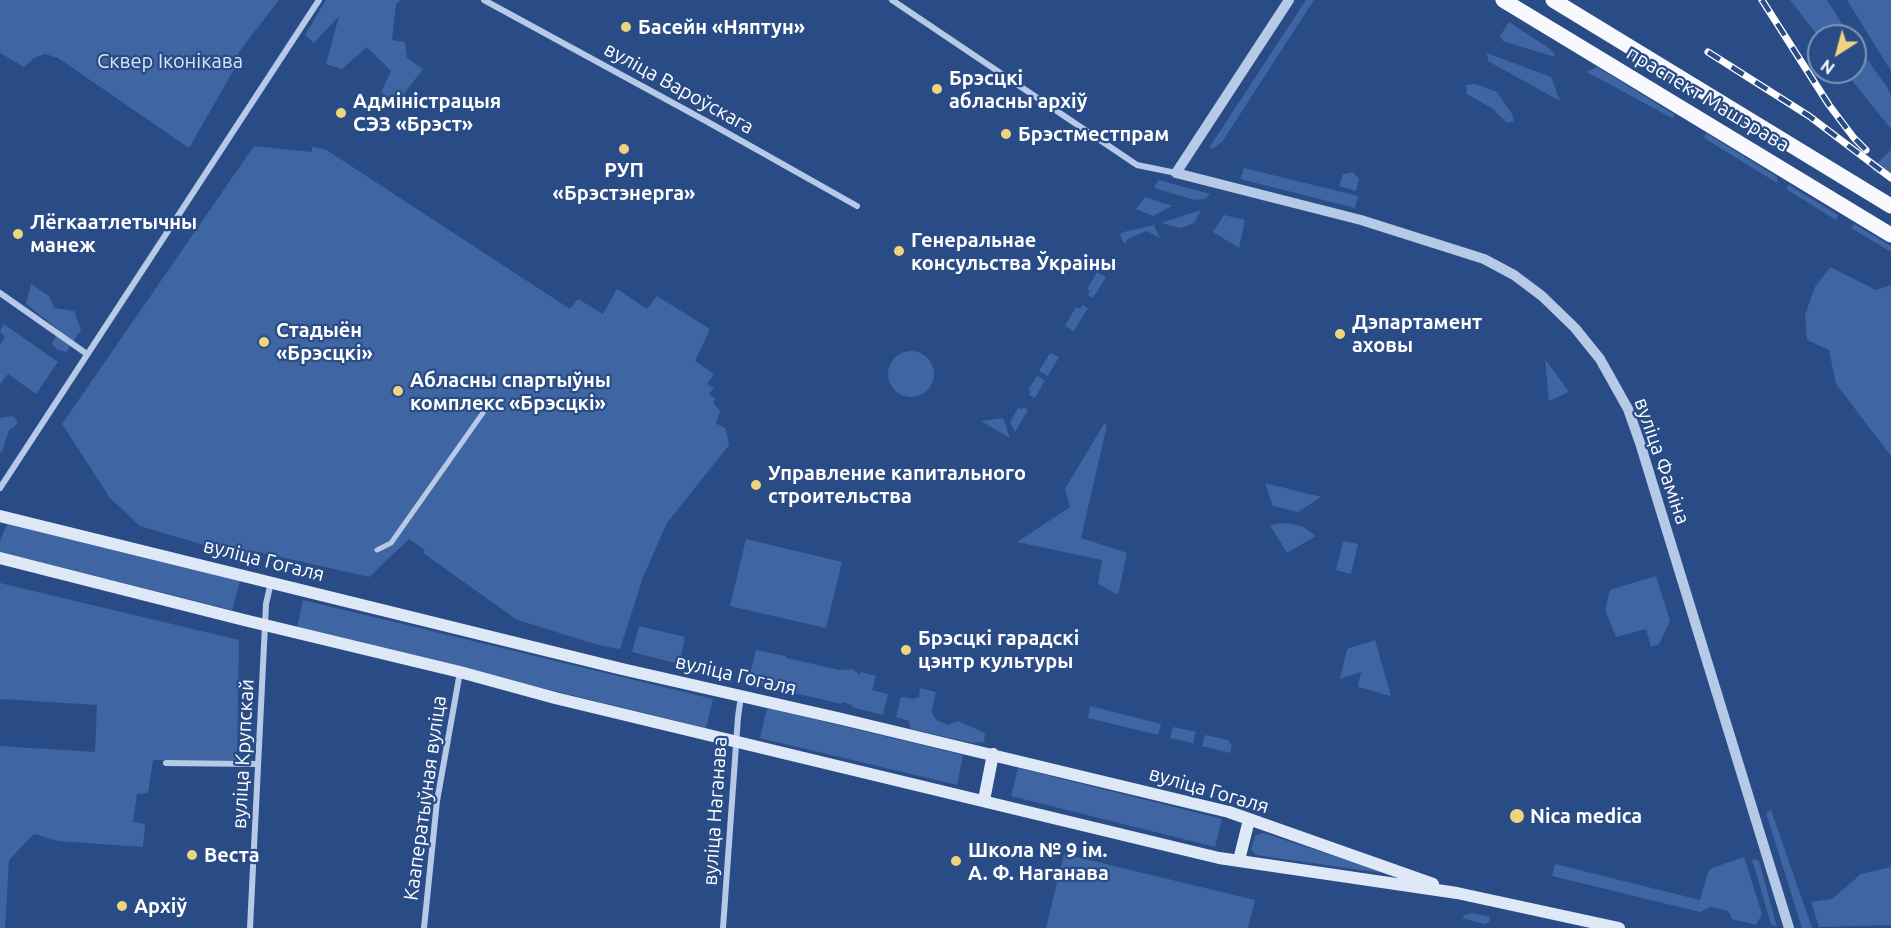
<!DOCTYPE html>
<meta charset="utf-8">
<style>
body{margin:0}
#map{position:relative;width:1891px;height:928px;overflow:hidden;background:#2a4c86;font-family:Ubuntu,sans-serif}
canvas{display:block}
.north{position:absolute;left:1807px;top:24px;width:60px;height:60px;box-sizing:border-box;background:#2a4c86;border:2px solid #7f94b6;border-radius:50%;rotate:216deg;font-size:16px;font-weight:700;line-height:24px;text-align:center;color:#fff}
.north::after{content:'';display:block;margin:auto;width:21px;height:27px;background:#eed47d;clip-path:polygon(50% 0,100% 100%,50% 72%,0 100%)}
</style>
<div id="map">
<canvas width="1891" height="928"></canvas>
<div class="north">N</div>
</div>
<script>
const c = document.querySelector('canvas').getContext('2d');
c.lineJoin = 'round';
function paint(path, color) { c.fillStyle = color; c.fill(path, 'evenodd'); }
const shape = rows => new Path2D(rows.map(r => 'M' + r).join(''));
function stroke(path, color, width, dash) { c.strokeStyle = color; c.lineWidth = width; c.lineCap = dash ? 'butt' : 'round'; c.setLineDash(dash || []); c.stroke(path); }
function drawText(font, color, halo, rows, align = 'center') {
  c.font = font + ' Ubuntu,sans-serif'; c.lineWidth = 4.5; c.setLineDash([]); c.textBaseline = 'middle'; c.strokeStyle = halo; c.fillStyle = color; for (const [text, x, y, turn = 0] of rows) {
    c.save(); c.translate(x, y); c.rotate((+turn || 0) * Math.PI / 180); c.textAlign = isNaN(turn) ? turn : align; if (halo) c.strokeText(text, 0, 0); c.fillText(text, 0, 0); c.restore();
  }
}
paint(shape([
 [0,0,279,0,238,53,240,59,189,148,58,58,45,54,34,58,24,67,0,53],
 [326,0,401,0,396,4,392,40,405,42,407,58,423,69,396,104,381,92,391,71,367,47,342,69,326,64,339,16,314,43,305,35],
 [1306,0,1314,0,1222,142,1212,149,1209,148],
 [1790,0,1827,0,1850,36,1819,36,1819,37],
 [1847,0,1891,0,1891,71],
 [1509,22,1550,49,1554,53,1555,57,1503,41,1500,36],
 [1855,43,1887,87,1891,96,1891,129,1845,72,1855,72],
 [1487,53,1551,77,1560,101,1488,61],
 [1597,67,1675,115,1672,118,1587,72],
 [1475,84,1497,92,1512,114,1514,121,1507,123,1493,109,1467,94,1466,85],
 [1706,133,1777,177,1777,183,1704,138],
 [254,146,312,152,312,147,325,149,570,309,578,299,603,314,617,289,647,309,657,296,710,329,695,361,714,374,707,384,714,388,709,394,715,399,713,403,720,411,716,423,726,429,729,445,667,523,643,577,620,649,602,646,517,620,423,553,425,550,409,539,369,577,250,550,245,557,140,526,110,498,62,424],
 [1891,150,1891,182,1871,169],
 [1244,168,1358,196,1355,208,1240,179],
 [1353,172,1359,179,1356,191,1339,186,1343,174],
 [1158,180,1210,194,1205,199,1195,200,1154,188],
 [1789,185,1838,215,1836,220,1786,189],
 [1145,197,1172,206,1153,216,1136,209],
 [1201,210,1194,223,1181,228,1161,223],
 [1224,215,1245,220,1239,248,1213,232],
 [1854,224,1891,246,1891,252,1851,228],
 [1154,225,1160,238,1147,231,1129,238,1124,244,1120,234,1124,232],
 [1830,267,1876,290,1891,285,1891,456,1836,384,1829,350,1807,340,1805,315,1815,287],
 [1097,272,1106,277,1093,298,1088,295,1090,291,1087,289],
 [31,284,49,296,54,308,74,311,81,330,66,352,58,350,52,344,59,330,26,304],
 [1082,305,1088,308,1074,331,1065,326,1076,307,1080,309],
 [4,324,58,362,36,394,8,374,0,384,0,345,5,337,0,331],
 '888 374a23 23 0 1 1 46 0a23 23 0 1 1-46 0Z',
 [1050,353,1059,357,1048,376,1039,371],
 [1545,359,1569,392,1549,401],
 [1037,376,1045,380,1035,398,1029,395,1031,391,1028,390],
 [1023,407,1028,410,1015,432,1010,422,1018,408,1022,409],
 [13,416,18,422,13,428,9,430,2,452,0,452,0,418],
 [1003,418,1010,438,981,421],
 [1104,424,1107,425,1081,538,1127,553,1118,595,1098,584,1102,560,1017,542,1070,507,1065,489],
 [1265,483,1321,497,1298,512,1273,506],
 [1285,523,1302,526,1316,536,1287,553,1270,525],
 [7,524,240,581,232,610,0,552,0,541],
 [746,539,842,562,826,628,730,606],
 [1343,541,1358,544,1351,574,1336,570],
 [1656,576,1670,621,1659,644,1651,647,1646,629,1616,637,1605,610,1610,590],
 [0,583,239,640,237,760,153,760,148,793,137,794,133,822,145,824,143,847,58,841,34,834,9,860,5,928,0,928,0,746,95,752,97,705,0,699],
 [303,600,713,699,706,728,297,628],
 [639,626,685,637,679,664,632,652],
 [1375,640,1391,696,1358,687,1361,672,1340,679,1347,649],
 [756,650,785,656,787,658,839,670,852,669,860,675,861,672,876,676,872,690,888,694,883,715,852,707,853,705,842,702,841,704,748,682],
 [920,688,936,692,932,710,933,715,936,720,948,725,958,721,985,733,984,742,973,743,911,729,909,721,896,717,901,697,913,699,919,697],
 [1090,706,1161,724,1158,735,1088,718],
 [767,708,963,755,957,785,760,738],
 [1173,727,1196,732,1193,743,1170,738],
 [1205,735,1228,740,1232,746,1230,753,1202,746],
 [1018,768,1222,819,1215,847,1011,796],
 [1771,810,1812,928,1802,928,1766,813],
 [1263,833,1365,866,1382,873,1256,855,1251,849,1255,836],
 [1064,854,1255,900,1248,928,1046,928],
 [1744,857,1762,914,1756,925,1732,919,1728,911,1711,907,1700,912,1552,876,1555,864,1700,900,1708,872,1712,868],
 [1752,859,1759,861,1777,927,1771,924],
 [1891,867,1891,925,1819,927,1811,902,1832,899,1861,874],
 [1472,913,1490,917,1489,922,1484,924,1462,918,1465,915]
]), '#3f65a2');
stroke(shape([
 [377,550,391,543,492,400]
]), '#b6c9e7', 5);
stroke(shape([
 [484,0,706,121,857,206],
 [892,0,1137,165,1176,173],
 [0,293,87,354],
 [0,488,319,0],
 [166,763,258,764],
 [250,928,265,625,266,604,271,582],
 [424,928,437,801,460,672],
 [723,928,738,717,741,696]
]), '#b6c9e7', 6);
stroke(shape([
 [1289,0,1176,173,1361,220,1484,259,1514,275,1542,296,1575,328,1600,359,1628,409,1640,443,1789,928]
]), '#b6c9e7', 10);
stroke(shape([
 [0,516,622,669,842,719,1229,812,1433,884],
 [0,558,244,620,460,672,555,698,1219,858,1457,893,1619,928],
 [984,800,993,754],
 [1239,860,1249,820]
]), '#dfe8f7', 12);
stroke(shape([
 [1503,0,1891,235],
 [1553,0,1891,206]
]), '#f7f9fe', 15);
const rail = shape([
 [1762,0,1829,105,1854,138,1866,150],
 [1708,52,1809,116,1891,178]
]);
stroke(rail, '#fff', 7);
stroke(rail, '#2a4c86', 4.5, [14]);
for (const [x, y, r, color] of [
 [626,27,6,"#eed47d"],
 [937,89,6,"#eed47d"],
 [341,113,6,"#eed47d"],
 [1006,134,6,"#eed47d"],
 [624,149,6,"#eed47d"],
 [18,234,6,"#eed47d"],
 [899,251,6,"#eed47d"],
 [1340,334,6,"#eed47d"],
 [264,342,6,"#eed47d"],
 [398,391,6,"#eed47d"],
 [756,485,6,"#eed47d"],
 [906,650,6,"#eed47d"],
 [1517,816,8,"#eed47d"],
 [192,855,6,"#eed47d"],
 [956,861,6,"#eed47d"],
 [122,906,6,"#eed47d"]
]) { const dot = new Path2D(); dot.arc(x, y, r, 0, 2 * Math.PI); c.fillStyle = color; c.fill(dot); stroke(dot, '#2a4c86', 2); }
drawText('bold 20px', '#fff', '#2a4c86', [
 ["Басейн «Няптун»",638,27],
 ["Брэсцкі",949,78],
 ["абласны архіў",949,101],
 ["Адміністрацыя",353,101],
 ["СЭЗ «Брэст»",353,124],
 ["Брэстместпрам",1018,134],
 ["РУП",624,170,"center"],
 ["«Брэстэнерга»",624,193,"center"],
 ["Лёгкаатлетычны",30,222],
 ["манеж",30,245],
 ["Генеральнае",911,240],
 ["консульства Ўкраіны",911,263],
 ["Дэпартамент",1352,322],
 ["аховы",1352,345],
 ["Стадыён",276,330],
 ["«Брэсцкі»",276,353],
 ["Абласны спартыўны",410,380],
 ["комплекс «Брэсцкі»",410,403],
 ["Управление капитального",768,473],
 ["строительства",768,496],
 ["Брэсцкі гарадскі",918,638],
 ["цэнтр культуры",918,661],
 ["Nica medica",1530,816],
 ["Школа № 9 ім.",968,850],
 ["А. Ф. Наганава",968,873],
 ["Веста",204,855],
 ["Архіў",134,906]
], 'left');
drawText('20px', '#d9e4f6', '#2a4c86', [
 ["Сквер Іконікава",170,61]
]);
drawText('20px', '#fff', '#2a4c86', [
 ["вуліца Вароўскага",679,88,29],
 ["праспект Машэрава",1708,99,31],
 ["вуліца Фаміна",1662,461,71],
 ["вуліца Гогаля",264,560,14],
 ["вуліца Гогаля",736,675,13],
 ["вуліца Крупскай",243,754,-87],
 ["вуліца Гогаля",1209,790,16],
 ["Кааператыўная вуліца",425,798,-82],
 ["вуліца Наганава",715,811,-86]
]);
</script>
